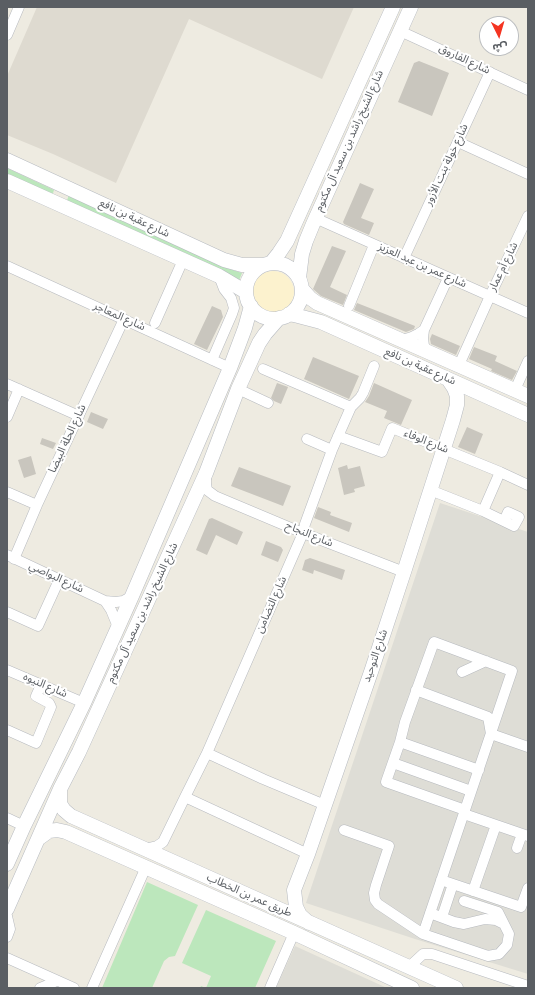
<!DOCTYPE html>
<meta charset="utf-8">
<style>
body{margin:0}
#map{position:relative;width:535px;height:995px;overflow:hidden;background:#eeebe1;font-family:"Source Sans 3","Noto Sans Arabic",sans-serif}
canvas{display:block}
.frame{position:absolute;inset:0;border:8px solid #5a5e63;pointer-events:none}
.north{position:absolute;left:479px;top:16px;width:40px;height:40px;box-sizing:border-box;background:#fff;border:1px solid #bdbfc1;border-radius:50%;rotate:175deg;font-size:11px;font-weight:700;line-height:16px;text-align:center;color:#5a5e63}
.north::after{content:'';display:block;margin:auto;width:14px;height:18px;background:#f43421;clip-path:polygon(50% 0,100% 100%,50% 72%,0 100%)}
</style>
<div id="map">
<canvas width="535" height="995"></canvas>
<div class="frame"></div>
<div class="north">ش</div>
</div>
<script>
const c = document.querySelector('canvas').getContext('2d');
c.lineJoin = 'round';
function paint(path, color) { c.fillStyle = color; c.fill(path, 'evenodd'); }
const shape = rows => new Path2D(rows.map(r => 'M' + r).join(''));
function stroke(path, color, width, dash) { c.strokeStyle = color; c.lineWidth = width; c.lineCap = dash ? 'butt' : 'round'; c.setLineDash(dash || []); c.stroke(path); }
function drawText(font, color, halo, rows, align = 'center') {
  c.font = font + ' "Source Sans 3","Noto Sans Arabic",sans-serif'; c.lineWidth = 4; c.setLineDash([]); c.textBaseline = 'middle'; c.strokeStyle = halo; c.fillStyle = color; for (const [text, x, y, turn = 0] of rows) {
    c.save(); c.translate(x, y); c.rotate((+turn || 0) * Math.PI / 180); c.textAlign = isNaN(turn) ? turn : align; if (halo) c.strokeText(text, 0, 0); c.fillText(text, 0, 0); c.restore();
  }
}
paint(shape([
 [440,503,528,532,528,974,415,939,306,903],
 [295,946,387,988,276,988]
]), '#deddd6');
paint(shape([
 [37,7,354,7,322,79,189,19,116,183,53,154,7,135,7,76]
]), '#dedad0');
paint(shape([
 [7,168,54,190,52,196,7,175],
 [69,195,230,269,242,273,238,283,66,203],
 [147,882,198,905,175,956,169,957,164,961,152,988,102,988],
 [206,910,276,941,255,988,200,988,201,986,206,988,211,976,182,963]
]), '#bce7bc');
paint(shape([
 '252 292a21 21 0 1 1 42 0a21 21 0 1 1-42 0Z'
]), '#fcf2ce');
paint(shape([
 [419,61,449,73,432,116,398,102,414,63],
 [360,183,374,189,361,218,374,223,369,235,344,224,343,222],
 [332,246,346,251,330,287,347,295,343,305,321,296,313,289],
 [357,303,385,314,415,326,414,329,406,332,354,310],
 [212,306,221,310,223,317,207,350,194,344],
 [432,334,460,346,456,355,431,344,430,339],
 [474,347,497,356,495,361,517,371,512,380,491,371,492,369,469,359],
 [313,357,359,376,349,399,304,379],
 [277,383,288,387,281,404,274,401,271,398],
 [374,383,412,400,401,425,384,418,387,411,365,402,369,396],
 [91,412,108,419,103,429,87,422],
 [467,427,483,434,475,454,458,447],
 [42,438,56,443,53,449,40,444],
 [31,456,36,474,24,478,18,460],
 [347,465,348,469,360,466,365,486,354,489,355,492,344,495,338,468],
 [239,467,291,486,283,506,231,486],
 [318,507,331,512,330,515,352,523,349,532,314,518],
 [212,518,243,532,237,545,216,535,207,555,196,550,209,519],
 [266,541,281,547,283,550,278,562,261,555],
 [310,558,345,570,342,580,314,570,313,574,302,570,305,560]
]), '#c9c6be');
const street = shape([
 [400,31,528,90],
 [7,35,19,7],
 [458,142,528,174],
 [315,218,528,313],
 [404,258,490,72],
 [7,266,230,368],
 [349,306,374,245],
 [155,323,183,260],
 [399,339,405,339,412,337,418,334,424,330],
 [429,352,424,346,423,338,424,330,448,278],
 [212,360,232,314,234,308,231,298,224,289,219,276],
 [459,365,490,296,528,216],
 [263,369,351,407],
 [7,384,79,416],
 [238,389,268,403],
 [515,390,528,361],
 [7,417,19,389],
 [338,436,382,452,392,428,500,472,528,485],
 [307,439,332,450],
 [206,476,206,484,207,490,215,496,303,533,404,572],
 [430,490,483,511,514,526,519,517,508,512,504,521],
 [7,492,37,505],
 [483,511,500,472],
 [7,555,105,601,116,602,123,601,132,596],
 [14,559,37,505,124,319],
 [105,601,111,610,118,627],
 [7,612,38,626,59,580],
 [7,670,84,703],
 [462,672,486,661],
 [416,690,488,717,491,734,528,747],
 [7,730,36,743,51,707,49,703,36,696,41,685],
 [400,742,479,770],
 [207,753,263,779,325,805],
 [393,763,471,791],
 [185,797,308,854],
 [464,814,528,836],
 [7,818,24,826],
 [344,830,389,846,376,885,374,893,375,900,378,904,423,934,488,956,499,954,507,945,509,934,504,924,496,920,485,919,464,924,454,922,430,913],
 [517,848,522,834],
 [144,849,157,846,163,842,185,797,207,753,303,533,305,524,332,450,351,407,360,398,363,393,374,366],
 [441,880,521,907,528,888],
 [473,891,496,825],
 [464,901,498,912,504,924],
 [7,916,10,929,7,937],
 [442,917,453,884],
 [423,934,512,671,434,642,405,722,400,742,386,782,465,810],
 [7,958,74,988],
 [409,967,423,954,432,954,528,986],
 [40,988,57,981],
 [92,988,146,867],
 [270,988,294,933]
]);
const secondary = shape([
 [7,160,224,260,242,265,264,265],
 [7,181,219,276,246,292],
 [271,263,279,253,287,241,393,7],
 '246 291a28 28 0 1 1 56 0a28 28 0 1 1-56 0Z',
 [299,278,302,254,306,241,313,224,411,7],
 [302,289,310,298,317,303,528,396],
 [289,314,298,316,321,322,528,415],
 [60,791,60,804,64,810,71,816,456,988],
 [38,839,49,831,57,830,66,832,294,933,412,988],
 [7,864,24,826,84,703,132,596,230,368,245,328,251,306],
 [7,909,60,789,79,752,206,473,238,389,259,343,265,334,279,318],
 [309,923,300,915,296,907,294,890,308,854,372,669,404,572,453,420,457,405,457,396,454,388,448,379]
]);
stroke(street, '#b7babf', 11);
stroke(secondary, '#b7bbc1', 15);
stroke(street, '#fff', 10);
stroke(secondary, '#fff', 14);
drawText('11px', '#5a5e63', '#fff', [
 ["شارع الفاروق",464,60,25],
 ["شارع الشيخ راشد بن سعيد آل مكتوم",350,141,-66],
 ["شارع خولة بنت الأزور",447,165,-65],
 ["شارع عقبة بن نافع",134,219,25],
 ["شارع عمر بن عبد العزيز",422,266,24],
 ["شارع أم عمار",504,267,-64],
 ["شارع المعاجر",119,317,24],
 ["شارع عقبة بن نافع",420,367,24],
 ["شارع الحلة البيضا",68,439,-65],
 ["شارع الوفاء",426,442,22],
 ["شارع النجاح",309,535,22],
 ["شارع البواصي",56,578,25],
 ["شارع التضامن",272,605,-66],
 ["شارع الشيخ راشد بن سعيد آل مكتوم",143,613,-65],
 ["شارع التوحيد",376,656,-71],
 ["شارع النيوه",45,686,23],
 ["طريق عمر بن الخطاب",249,896,24]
]);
</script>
